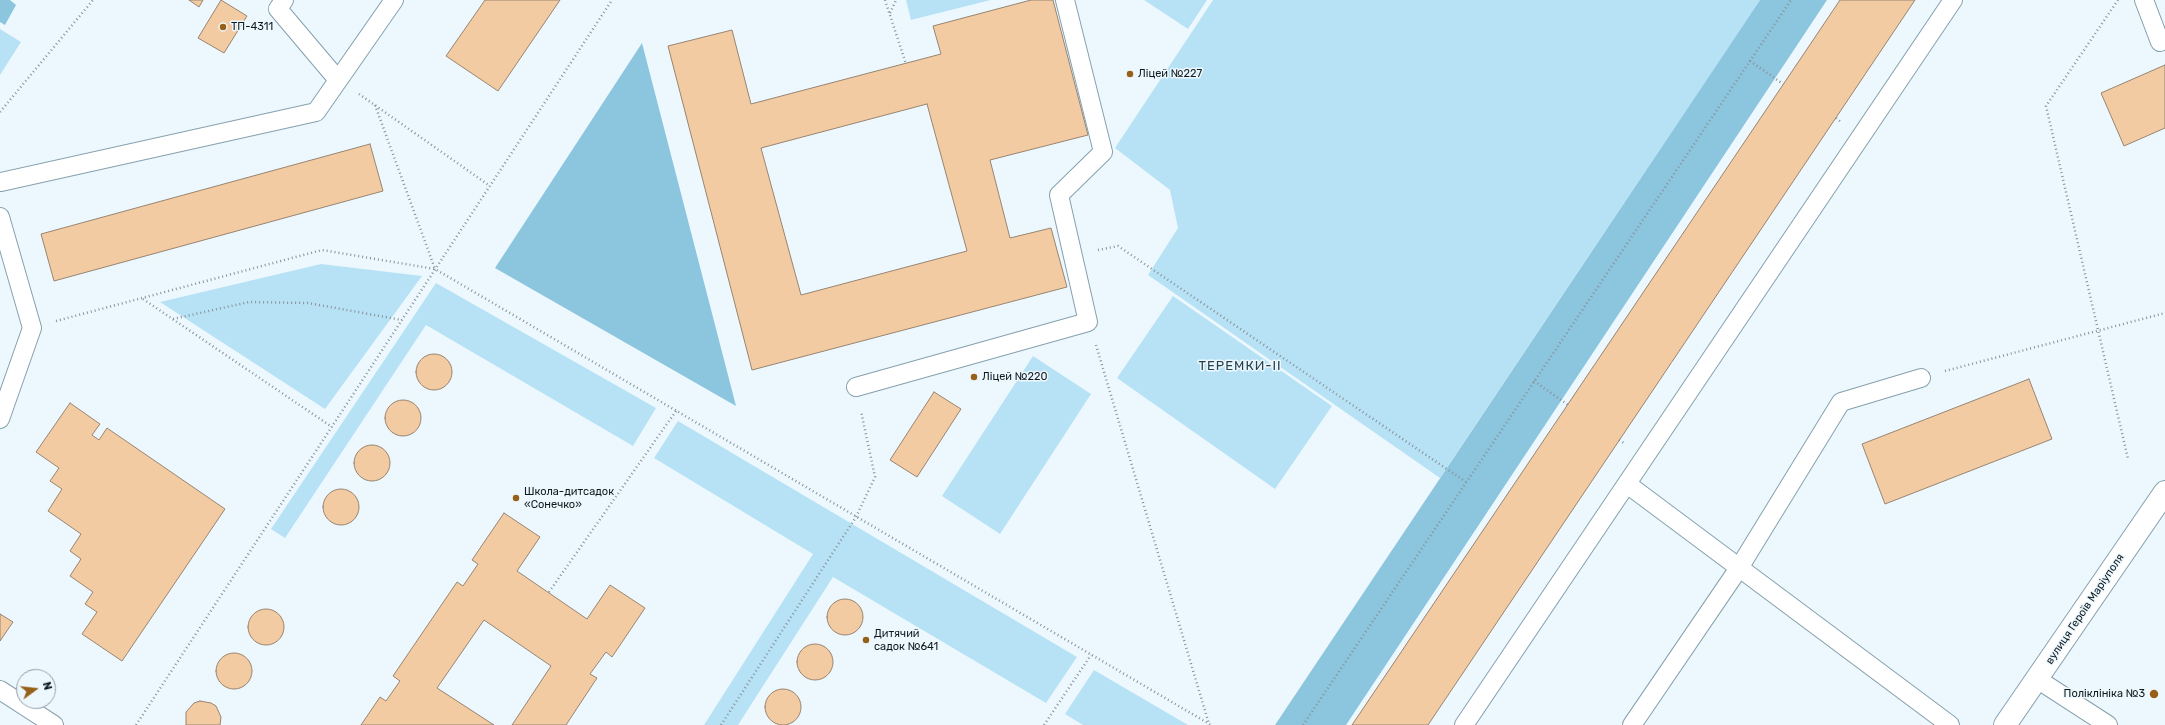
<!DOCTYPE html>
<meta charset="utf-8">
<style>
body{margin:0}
#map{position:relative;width:2165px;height:725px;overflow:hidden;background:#edf8fe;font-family:Rubik,sans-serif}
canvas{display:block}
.north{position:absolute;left:16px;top:669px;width:40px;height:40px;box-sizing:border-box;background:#edf8fe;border:1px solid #949fa5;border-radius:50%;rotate:75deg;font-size:11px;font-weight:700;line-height:16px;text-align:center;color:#0f1a1f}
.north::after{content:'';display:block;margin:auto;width:14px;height:18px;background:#976019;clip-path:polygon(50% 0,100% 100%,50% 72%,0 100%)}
</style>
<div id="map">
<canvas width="2165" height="725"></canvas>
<div class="north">N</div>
</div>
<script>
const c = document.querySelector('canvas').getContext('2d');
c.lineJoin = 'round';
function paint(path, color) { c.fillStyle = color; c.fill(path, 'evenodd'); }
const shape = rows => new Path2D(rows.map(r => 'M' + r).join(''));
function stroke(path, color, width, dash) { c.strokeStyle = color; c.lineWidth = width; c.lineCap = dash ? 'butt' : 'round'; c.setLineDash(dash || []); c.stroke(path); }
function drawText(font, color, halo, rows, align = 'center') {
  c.font = font + ' Rubik,sans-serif'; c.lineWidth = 3; c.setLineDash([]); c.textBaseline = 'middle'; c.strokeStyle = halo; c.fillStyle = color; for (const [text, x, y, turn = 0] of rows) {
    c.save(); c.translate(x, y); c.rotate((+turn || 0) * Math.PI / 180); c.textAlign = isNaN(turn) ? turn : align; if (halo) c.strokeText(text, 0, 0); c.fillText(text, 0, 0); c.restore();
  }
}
paint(shape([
 [906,0,991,0,911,20],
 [1144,0,1207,0,1188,29],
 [1213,0,1760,0,1440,478,1148,275,1178,228,1170,190,1115,148],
 [0,29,21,42,0,75],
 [321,264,422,276,325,409,160,302],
 [436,283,656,408,633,446,426,325,285,538,271,529],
 [1173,296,1332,406,1275,489,1117,378],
 [1033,356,1091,394,1000,534,942,496],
 [678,421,1077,657,1046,703,833,577,738,725,704,725,813,554,654,458],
 [1094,670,1188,725,1083,725,1065,714]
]), '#b7e2f5');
paint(shape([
 [0,0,10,0,16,5,5,25,0,22],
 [1760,0,1827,0,1346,725,1275,725],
 [642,43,736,406,495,268]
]), '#8cc5de');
const building = shape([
 [189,0,203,0,199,7,189,0],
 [221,0,247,16,224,53,198,38,221,0],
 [485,0,560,0,498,91,446,56,485,0],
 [1031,0,1053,0,1088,135,990,160,1010,238,1051,228,1067,287,752,370,668,46,732,30,751,104,941,54,933,26,1031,0],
 [927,104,967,251,801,295,761,148,927,104],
 [1840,0,1915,0,1428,725,1352,725,1840,0],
 [2165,65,2165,128,2124,146,2101,93,2165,65],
 [370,144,383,191,54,281,41,234,370,144],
 '416 372a18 18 0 1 1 36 0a18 18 0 1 1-36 0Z',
 [2029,379,2052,439,1885,504,1862,444,2029,379],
 [934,392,961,409,917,477,890,460,934,392],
 '385 418a18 18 0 1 1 36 0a18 18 0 1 1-36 0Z',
 [70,403,100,424,92,435,99,440,107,428,225,509,122,661,82,634,97,612,85,604,93,592,70,576,81,559,70,551,81,534,48,511,62,489,50,481,59,468,36,452,70,403],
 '354 463a18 18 0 1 1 36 0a18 18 0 1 1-36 0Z',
 '323 507a18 18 0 1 1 36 0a18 18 0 1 1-36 0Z',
 [504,513,540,537,517,571,587,619,610,585,645,608,612,657,606,652,590,674,597,678,566,725,512,725,551,666,484,620,437,688,494,725,361,725,380,697,386,701,400,681,393,676,457,582,463,586,478,564,472,560,504,513],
 '827 617a18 18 0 1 1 36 0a18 18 0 1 1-36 0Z',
 '248 627a18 18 0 1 1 36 0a18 18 0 1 1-36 0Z',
 [0,614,13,622,0,641,0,614],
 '797 662a18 18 0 1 1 36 0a18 18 0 1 1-36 0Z',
 '216 671a18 18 0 1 1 36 0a18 18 0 1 1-36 0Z',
 '765 707a18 18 0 1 1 36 0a18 18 0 1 1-36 0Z',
 [200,701,211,703,216,706,221,717,220,725,186,725,186,712,194,703,200,701]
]);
paint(building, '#f2cba3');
stroke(building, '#978471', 1);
const lane = shape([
 [284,0,278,9,338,80],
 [2144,0,2160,42],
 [1,182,316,112,394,0],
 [0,217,32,328,0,419],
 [856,387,1088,322,1059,195,1103,152,1065,0],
 [1627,484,1950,725],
 [2037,679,2108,725],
 [0,690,54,725],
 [1464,725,1953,0],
 [1632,725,1739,568,1841,402,1921,378]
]);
const secondary = shape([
 [2005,725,2165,492]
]);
stroke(lane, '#85a1ad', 20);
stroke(secondary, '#85a1ad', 24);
stroke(shape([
 [885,0,906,64],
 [2118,0,2046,106,2128,459],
 [890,13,896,0],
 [1750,61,1783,84],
 [359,94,490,186],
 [375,105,435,269],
 [0,112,93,0],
 [1836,118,1841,122],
 [1098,250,1118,246,1466,482],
 [143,299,332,427],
 [173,319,249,302,308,303,402,320],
 [56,321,322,250,435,269,1211,725],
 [1096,345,1209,724],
 [1945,371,2165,313],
 [1534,381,1568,405],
 [1619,440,1624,443],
 [549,592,676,411],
 [136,725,612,0],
 [721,725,856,517,875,477,861,411],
 [1044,725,1091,655],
 [1303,725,1791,0]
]), '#879298', 2.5, [1, 3]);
stroke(lane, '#fff', 18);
stroke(secondary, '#fff', 22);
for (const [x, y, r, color] of [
 [223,27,4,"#976019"],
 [1130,74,4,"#976019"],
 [974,377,4,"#976019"],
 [516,498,4,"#976019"],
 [866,640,4,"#976019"],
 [2154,694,5,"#976019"]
]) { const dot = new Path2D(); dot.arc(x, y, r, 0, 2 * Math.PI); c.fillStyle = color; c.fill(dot); stroke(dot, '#edf8fe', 1.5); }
drawText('11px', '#0f1a1f', '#edf8fe', [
 ["ТП-4311",231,27],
 ["Ліцей №227",1138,74],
 ["Ліцей №220",982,377],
 ["Школа-дитсадок",524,492],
 ["«Сонечко»",524,505],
 ["Дитячий",874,634],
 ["садок №641",874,647],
 ["Поліклініка №3",2145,694,"right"]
], 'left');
drawText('11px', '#0f1a1f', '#edf8fe', [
 ["вулиця Героїв Маріуполя",2085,609,-56]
]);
c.letterSpacing = '1px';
drawText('13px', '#28414c', '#edf8fe', [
 ["ТЕРЕМКИ-ІІ",1240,366]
]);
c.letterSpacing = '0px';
</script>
